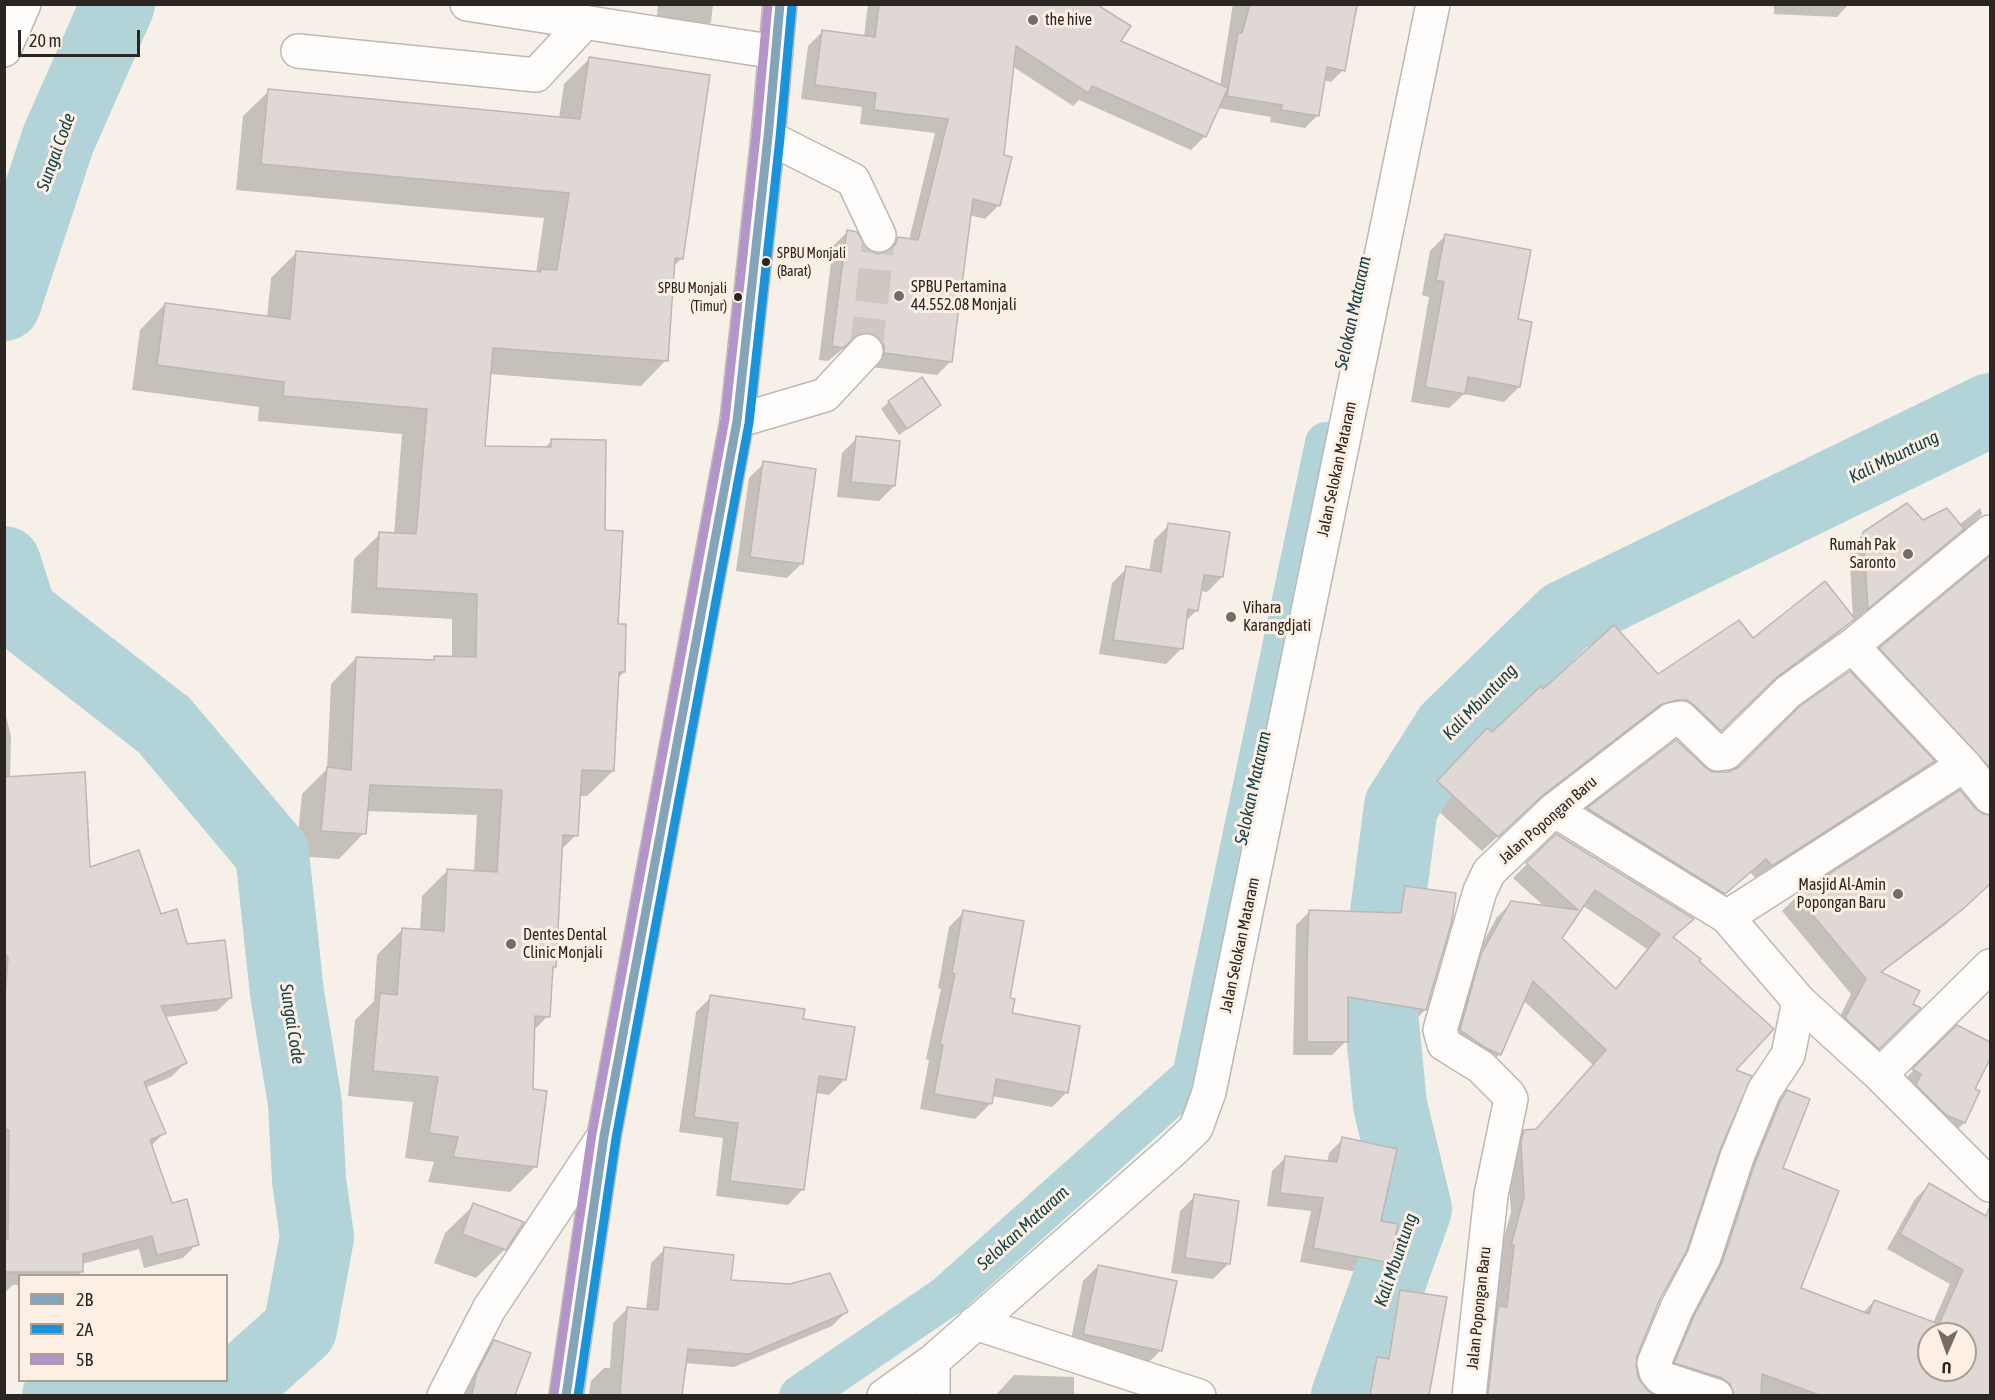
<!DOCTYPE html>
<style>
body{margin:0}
#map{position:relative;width:1995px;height:1400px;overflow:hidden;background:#f7f0e9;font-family:"Asap Condensed",sans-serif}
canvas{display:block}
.frame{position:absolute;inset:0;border:6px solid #2c2622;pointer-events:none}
.legend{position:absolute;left:18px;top:1274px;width:210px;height:108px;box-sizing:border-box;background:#fdefe3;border:2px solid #a99f96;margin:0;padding:8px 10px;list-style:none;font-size:18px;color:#2c2622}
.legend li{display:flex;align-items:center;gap:12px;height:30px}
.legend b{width:30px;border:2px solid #a99f96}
.north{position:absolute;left:1917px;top:1322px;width:60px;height:60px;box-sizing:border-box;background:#fdefe3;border:2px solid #a99f96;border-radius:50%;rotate:182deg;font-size:16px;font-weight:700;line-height:24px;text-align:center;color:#2c2622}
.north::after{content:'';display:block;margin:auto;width:21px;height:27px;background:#736d68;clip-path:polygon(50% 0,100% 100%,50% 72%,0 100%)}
.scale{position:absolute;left:18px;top:30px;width:122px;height:27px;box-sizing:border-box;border:3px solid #2c2622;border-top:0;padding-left:8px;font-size:18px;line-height:21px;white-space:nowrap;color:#2c2622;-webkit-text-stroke:4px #fdefe3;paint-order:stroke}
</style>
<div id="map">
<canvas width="1995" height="1400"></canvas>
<div class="frame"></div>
<ul class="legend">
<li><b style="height:8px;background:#84a5b9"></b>2B</li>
<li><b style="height:8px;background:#1a93db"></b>2A</li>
<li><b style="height:8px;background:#b495ca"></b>5B</li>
</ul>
<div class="north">U</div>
<div class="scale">20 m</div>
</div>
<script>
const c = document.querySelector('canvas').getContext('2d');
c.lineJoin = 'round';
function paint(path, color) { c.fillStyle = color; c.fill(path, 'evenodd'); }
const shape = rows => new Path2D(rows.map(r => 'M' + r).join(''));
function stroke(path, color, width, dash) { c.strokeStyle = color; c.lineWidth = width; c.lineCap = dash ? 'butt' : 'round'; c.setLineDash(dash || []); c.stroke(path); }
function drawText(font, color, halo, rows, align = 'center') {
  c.font = font + ' "Asap Condensed",sans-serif'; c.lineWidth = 6; c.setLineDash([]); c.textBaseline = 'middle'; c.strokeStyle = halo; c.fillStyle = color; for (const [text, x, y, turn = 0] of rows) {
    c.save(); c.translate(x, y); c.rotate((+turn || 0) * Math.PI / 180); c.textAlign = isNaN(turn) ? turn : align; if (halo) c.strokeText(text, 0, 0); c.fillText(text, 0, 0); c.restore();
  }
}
paint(shape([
 [658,4,713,4,711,22,682,51,654,47],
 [868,4,1093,4,1119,42,1220,86,1233,4,1358,4,1356,16,1353,19,1343,70,1331,82,1323,80,1317,116,1305,128,1270,122,1271,117,1218,108,1205,136,1191,150,1079,100,1073,106,1012,66,999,205,985,219,969,215,951,361,937,375,871,367,855,346,845,347,828,361,819,360,833,246,847,232,867,251,877,255,884,254,898,239,909,240,935,133,860,124,862,107,801,99,808,46,822,32,864,37],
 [1774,4,1849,4,1837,17,1774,14],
 [589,59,708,76,681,259,673,267,666,360,641,386,490,374,483,447,544,448,552,441,603,532,624,672,618,678,613,771,587,796,579,796,576,835,560,851,554,966,552,969,548,1016,533,1031,531,1090,535,1167,510,1192,428,1182,434,1162,405,1158,413,1102,348,1096,355,1020,374,1001,377,955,403,929,420,931,422,896,447,871,474,872,477,815,366,811,364,833,339,859,296,856,302,794,327,769,331,684,356,658,431,662,435,658,452,658,452,619,351,613,354,559,380,534,394,535,402,434,258,421,259,407,132,390,140,330,165,304,267,318,271,278,297,252,536,273,544,218,236,190,243,116,269,91,559,118,564,84],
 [1445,236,1517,321,1519,387,1504,402,1464,394,1449,408,1411,402,1429,297,1422,295,1430,251],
 [922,379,939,405,932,412,899,435,881,409,889,402],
 [857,438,894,486,879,501,837,497,842,453],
 [764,463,802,563,787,578,736,571,749,478],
 [1980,508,1982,514,1967,530,1961,532,1853,622,1853,619,1838,634,1760,692,1705,745,1661,714,1643,720,1526,810,1482,851,1423,797,1472,745,1492,735,1543,691,1658,676,1752,641,1853,618,1849,549,1864,533,1922,522,1959,525],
 [1169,525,1222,577,1207,592,1200,591,1197,610,1185,622,1181,649,1166,664,1099,654,1112,583,1127,568,1149,572,1154,540],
 [1990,558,1990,802,1865,664,1880,649],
 [4,708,11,736,10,778,89,869,160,916,231,998,217,1011,165,1017,185,1063,171,1077,145,1088,164,1133,151,1146,171,1204,197,1244,183,1258,144,1268,139,1249,82,1264,82,1271,77,1276,20,1276,20,1285,13,1285,4,1293],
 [1676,742,1711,773,1933,761,1919,776,1757,880,1750,872,1709,907,1574,823,1588,809],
 [1960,792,1982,816,1990,817,1980,829,1990,841,1990,884,1945,925,1881,973,1911,1005,1919,1008,1863,1063,1831,1034,1851,994,1782,911,1797,896],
 [1527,864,1692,919,1672,938,1697,962,1733,1070,1659,1299,1635,1355,1636,1377,1646,1391,1652,1396,1475,1396,1498,1259,1511,1212,1507,1158,1510,1146,1524,1131,1535,1131,1593,1065,1523,1000,1500,1054,1485,1068,1446,1045,1468,970,1497,917,1512,902,1545,907,1513,878],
 [1582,905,1647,949,1615,989,1560,938],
 [1406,888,1425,1010,1411,1024,1346,1013,1346,1041,1332,1055,1293,1055,1296,925,1310,911,1390,914,1392,902],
 [964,912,1010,1014,1067,1092,1052,1107,992,1096,990,1104,975,1119,920,1109,929,1060,926,1059,941,989,938,988,949,927],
 [711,997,801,1020,844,1080,829,1095,816,1093,803,1189,788,1205,716,1196,723,1138,679,1132,696,1012],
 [1957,1027,1990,1044,1990,1055,1973,1089,1978,1092,1964,1123,1948,1138,1899,1085],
 [1788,1092,1781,1169,1800,1289,1863,1313,1874,1301,1933,1323,1950,1284,1887,1249,1915,1199,1929,1185,1990,1220,1990,1357,1965,1396,1713,1396,1661,1377,1773,1106],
 [1929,1334,1965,1334,1965,1370,1929,1370],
 [1343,1139,1379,1222,1389,1262,1375,1275,1300,1262,1311,1211,1267,1206,1272,1171,1285,1158,1327,1163,1329,1153],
 [1195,1196,1228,1264,1213,1279,1171,1273,1180,1211],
 [474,1205,505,1249,476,1278,434,1263,445,1233],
 [665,1249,730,1282,790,1285,846,1312,832,1326,734,1367,685,1363,681,1396,589,1396,591,1381,604,1368,610,1368,613,1323,627,1309,646,1311,651,1263],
 [1098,1266,1161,1350,1146,1365,1069,1349,1083,1281],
 [1401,1292,1445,1299,1427,1396,1358,1396,1362,1373,1377,1358,1386,1307],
 [495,1341,529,1354,513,1396,453,1396,466,1370],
 [1014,1375,1074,1377,1074,1396,995,1396]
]), '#0003');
stroke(shape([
 [800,1396,947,1296,1193,1076,1326,443]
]), '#b2d4d8', 42);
stroke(shape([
 [4,304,58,140,118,4],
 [4,563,20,613,164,725,272,853,287,993,305,1103,309,1180,317,1237,300,1329,231,1391,66,1394,59,1396],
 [1348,1396,1415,1209,1390,1105,1378,982,1401,806,1450,729,1565,617,1990,410]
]), '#b2d4d8', 74);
const building = shape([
 [879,4,1096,4,1131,26,1121,41,1228,88,1206,137,1092,86,1088,93,1016,46,1004,155,1012,157,1000,206,973,199,952,362,884,353,884,345,879,338,870,333,860,333,843,348,832,346,847,230,857,232,868,250,877,254,888,252,895,245,898,237,918,240,948,119,874,110,876,93,815,85,822,30,875,37,879,4],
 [1250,4,1357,4,1345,71,1327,67,1319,116,1281,110,1282,105,1227,96,1238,33,1242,33,1250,4],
 [589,57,710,75,683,259,675,258,668,361,493,348,485,446,551,447,551,439,606,440,605,530,623,531,618,624,626,624,625,672,619,672,614,771,582,770,578,836,563,835,556,967,553,967,550,1017,535,1016,533,1089,547,1091,537,1167,453,1157,458,1137,429,1133,438,1077,373,1071,380,993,397,995,402,928,444,931,447,869,497,872,502,790,370,785,366,834,321,831,327,767,351,770,356,657,434,660,434,656,476,657,477,594,376,588,379,532,416,534,427,409,283,396,284,382,157,365,165,303,290,319,296,251,541,272,541,269,557,270,569,193,261,164,268,89,580,119,589,57],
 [1445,234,1531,250,1518,319,1532,322,1520,387,1468,377,1465,394,1425,387,1444,282,1436,280,1445,234],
 [922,377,941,405,907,429,888,401,922,377],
 [856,436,900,441,895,486,851,482,856,436],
 [763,461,816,469,803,564,750,557,763,461],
 [1907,503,1923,520,1947,508,1964,529,1868,609,1863,532,1907,503],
 [1168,523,1230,532,1223,577,1204,575,1198,611,1188,609,1183,649,1113,640,1126,566,1161,572,1168,523],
 [1990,556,1990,768,1879,648,1990,556],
 [1825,581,1855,619,1777,677,1721,731,1694,705,1687,700,1677,700,1660,705,1543,795,1498,837,1437,781,1487,728,1492,732,1541,686,1543,689,1614,625,1658,674,1739,620,1753,638,1825,581],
 [1850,671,1935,761,1772,866,1766,859,1725,894,1587,808,1676,740,1705,767,1712,772,1728,772,1739,767,1800,706,1850,671],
 [85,772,90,867,139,850,161,914,177,909,187,944,225,940,232,998,161,1006,187,1063,144,1082,166,1133,150,1140,172,1203,187,1199,199,1245,157,1255,152,1236,83,1254,83,1272,4,1272,4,1239,8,1239,9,1130,4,1129,4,1011,8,956,4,956,4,777,85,772],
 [1960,790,1976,809,1983,814,1990,815,1990,884,1963,909,1881,972,1920,991,1913,1004,1921,1008,1879,1049,1845,1018,1866,979,1796,895,1960,790],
 [1556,834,1694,919,1673,937,1701,959,1699,961,1774,1029,1736,1070,1752,1076,1720,1150,1687,1250,1660,1299,1637,1356,1636,1366,1638,1377,1647,1390,1655,1395,1488,1395,1498,1306,1507,1307,1514,1245,1511,1245,1524,1197,1521,1142,1524,1130,1536,1129,1606,1050,1533,981,1501,1055,1486,1048,1460,1030,1481,954,1511,901,1578,910,1526,863,1556,834],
 [1595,890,1660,934,1616,989,1562,938,1595,890],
 [1405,886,1456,893,1452,921,1426,1010,1348,997,1348,1042,1307,1042,1307,957,1309,910,1401,913,1405,886],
 [963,910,1024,921,1010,998,1015,999,1012,1013,1080,1026,1068,1093,996,1079,992,1104,934,1094,943,1045,940,1044,955,974,952,973,963,910],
 [710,995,805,1009,803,1019,855,1027,846,1080,819,1076,804,1190,730,1181,738,1123,694,1117,710,995],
 [1957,1025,1990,1042,1990,1059,1975,1089,1980,1091,1965,1123,1946,1115,1916,1085,1921,1074,1912,1069,1957,1025],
 [1787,1090,1810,1099,1783,1168,1839,1191,1801,1288,1869,1314,1874,1300,1939,1324,1963,1270,1900,1234,1929,1183,1986,1216,1990,1206,1990,1395,1819,1395,1762,1374,1761,1395,1734,1395,1730,1384,1722,1378,1674,1363,1694,1316,1722,1263,1755,1163,1781,1100,1787,1090],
 [1929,1334,1965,1334,1965,1370,1929,1370,1929,1334],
 [1342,1137,1397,1149,1381,1221,1398,1224,1390,1263,1313,1248,1323,1198,1280,1193,1285,1156,1337,1162,1342,1137],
 [1194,1194,1239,1201,1230,1264,1185,1258,1194,1194],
 [473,1203,524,1222,506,1250,462,1234,473,1203],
 [664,1247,734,1255,731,1280,790,1284,830,1273,848,1312,749,1354,688,1349,682,1395,620,1395,627,1307,658,1310,664,1247],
 [1098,1265,1177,1281,1162,1351,1083,1334,1098,1265],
 [1400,1290,1447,1297,1429,1395,1370,1395,1377,1357,1389,1359,1400,1290],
 [494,1340,531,1353,515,1395,472,1395,476,1375,494,1340]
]);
paint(building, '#dfd8d5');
stroke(building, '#bdb6b3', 1.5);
stroke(shape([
 [866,351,879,235]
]), '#cec8c1', 33, [33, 16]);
const minor = shape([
 [467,4,776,52],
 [4,50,24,4],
 [298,51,536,75,585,22],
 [768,137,853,180,879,235],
 [737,421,825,395,866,351],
 [1852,646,1964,765,1990,797],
 [1554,810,1727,917,1799,1001,1880,1075,1990,1185],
 [1727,917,1964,765],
 [1880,1075,1990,966],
 [975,1323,1199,1396],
 [933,1361,933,1396],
 [444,1396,489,1309,604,1136],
 [884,1396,933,1361,1172,1151,1196,1128,1209,1092,1433,4],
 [1469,1396,1491,1195,1511,1099,1508,1094,1481,1067,1444,1044,1440,1030,1480,891,1489,872,1554,810,1671,720,1681,718,1718,754,1726,753,1788,692,1852,646,1990,532],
 [1716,1396,1661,1378,1656,1372,1654,1363,1677,1308,1704,1257,1737,1157,1764,1091,1788,1055,1799,1001]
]);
const major = shape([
 [566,1396,604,1136,737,421,768,137,780,4]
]);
stroke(minor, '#bdb8b3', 36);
stroke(major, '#bdb8b3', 36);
stroke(minor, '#fefdfc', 33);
stroke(major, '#fefdfc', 33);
stroke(shape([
 [566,1396,604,1136,737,421,768,137,780,4]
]), '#84a5b9', 9);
stroke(shape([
 [578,1396,616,1138,749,423,780,138,792,5]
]), '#1a93db', 9);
stroke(shape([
 [554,1394,592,1134,725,419,756,136,768,4]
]), '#b495ca', 9);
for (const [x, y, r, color] of [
 [1033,20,6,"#736d68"],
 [766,262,5,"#2c2622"],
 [899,296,6,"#736d68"],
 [738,297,5,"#2c2622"],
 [1908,554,6,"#736d68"],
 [1231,617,6,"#736d68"],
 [1898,894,6,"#736d68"],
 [511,944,6,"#736d68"]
]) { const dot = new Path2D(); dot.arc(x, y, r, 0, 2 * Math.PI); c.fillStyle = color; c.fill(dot); stroke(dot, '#fdefe3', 2); }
drawText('14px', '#2c2622', '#fdefe3', [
 ["SPBU Monjali",777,254],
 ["(Barat)",777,272],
 ["SPBU Monjali",727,289,"right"],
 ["(Timur)",727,307,"right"]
], 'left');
drawText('16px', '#2c2622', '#fdefe3', [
 ["the hive",1045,20],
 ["SPBU Pertamina",911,287],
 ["44.552.08 Monjali",911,305],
 ["Rumah Pak",1896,545,"right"],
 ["Saronto",1896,563,"right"],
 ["Vihara",1243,608],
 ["Karangdjati",1243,626],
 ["Masjid Al-Amin",1886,885,"right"],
 ["Popongan Baru",1886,903,"right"],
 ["Dentes Dental",523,935],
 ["Clinic Monjali",523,953]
], 'left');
drawText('16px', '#2c2622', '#fdefe3', [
 ["Jalan Selokan Mataram",1337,469,-78],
 ["Jalan Popongan Baru",1548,820,-41],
 ["Jalan Selokan Mataram",1240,945,-78],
 ["Jalan Popongan Baru",1479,1308,-84]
]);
drawText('italic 18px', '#144349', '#fdefe3', [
 ["Sungai Code",56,152,-70],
 ["Selokan Mataram",1353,313,-78],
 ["Kali Mbuntung",1894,457,-26],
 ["Kali Mbuntung",1480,702,-46],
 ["Selokan Mataram",1253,788,-78],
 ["Sungai Code",292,1024,81],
 ["Selokan Mataram",1023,1228,-42],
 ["Kali Mbuntung",1396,1260,-71]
]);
</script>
